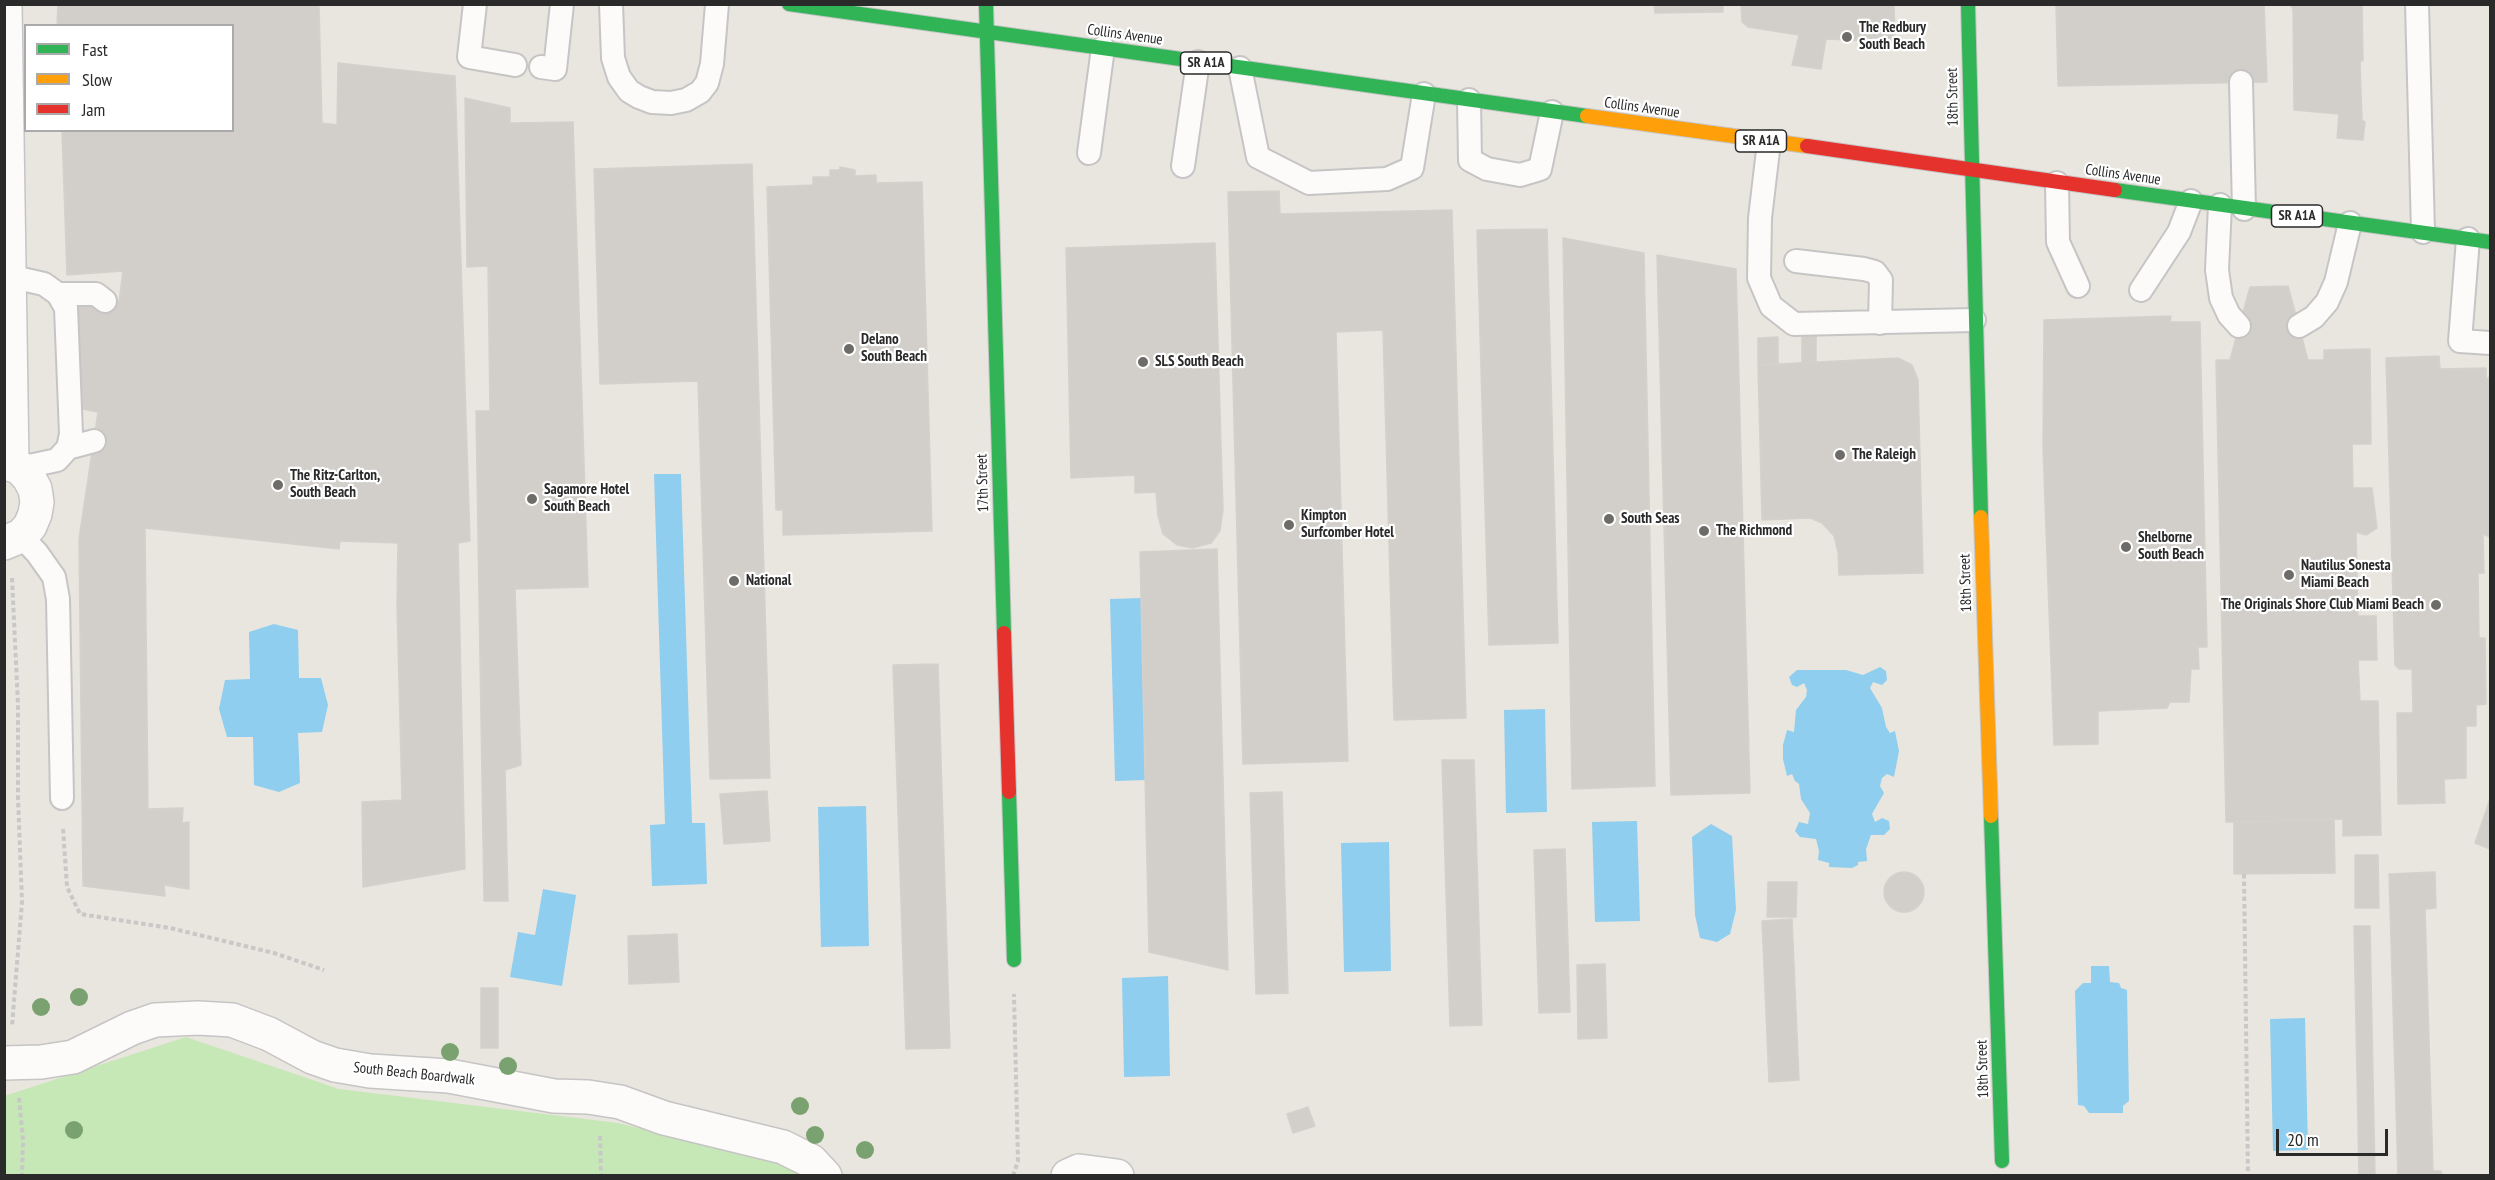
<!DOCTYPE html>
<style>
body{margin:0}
#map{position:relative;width:2495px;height:1180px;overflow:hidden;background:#e9e6df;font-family:"PT Sans Narrow",sans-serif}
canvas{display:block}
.frame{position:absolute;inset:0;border:6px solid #2a2a2a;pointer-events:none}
.legend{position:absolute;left:24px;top:24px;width:210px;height:108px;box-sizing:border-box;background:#fff;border:2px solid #aaa;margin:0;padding:8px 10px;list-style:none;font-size:18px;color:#2a2a2a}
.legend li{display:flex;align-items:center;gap:12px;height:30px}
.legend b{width:30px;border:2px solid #aaa}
.scale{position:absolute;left:2276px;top:1129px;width:112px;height:27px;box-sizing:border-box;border:3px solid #2a2a2a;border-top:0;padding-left:8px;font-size:18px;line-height:21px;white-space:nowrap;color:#2a2a2a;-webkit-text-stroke:4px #fff;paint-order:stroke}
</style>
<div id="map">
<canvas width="2495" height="1180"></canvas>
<div class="frame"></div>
<ul class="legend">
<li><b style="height:8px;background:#30b455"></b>Fast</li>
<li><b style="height:8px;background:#ff9f0a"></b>Slow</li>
<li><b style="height:8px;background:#e5322d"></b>Jam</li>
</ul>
<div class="scale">20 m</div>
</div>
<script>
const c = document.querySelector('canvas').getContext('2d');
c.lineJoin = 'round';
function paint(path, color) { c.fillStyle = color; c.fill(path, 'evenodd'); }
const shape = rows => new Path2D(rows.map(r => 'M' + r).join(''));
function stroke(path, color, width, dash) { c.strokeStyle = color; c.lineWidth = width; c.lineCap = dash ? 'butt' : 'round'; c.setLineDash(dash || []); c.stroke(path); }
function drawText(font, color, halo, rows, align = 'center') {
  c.font = font + ' "PT Sans Narrow",sans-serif'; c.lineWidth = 4.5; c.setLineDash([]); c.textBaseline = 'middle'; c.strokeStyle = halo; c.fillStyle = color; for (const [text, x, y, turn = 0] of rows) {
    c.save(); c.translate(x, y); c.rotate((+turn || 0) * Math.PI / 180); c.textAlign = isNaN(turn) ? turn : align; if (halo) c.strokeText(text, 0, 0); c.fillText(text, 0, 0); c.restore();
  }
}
paint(shape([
 [186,1037,339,1089,618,1123,785,1164,797,1175,5,1174,4,1096]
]), '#c6e7b6');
paint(shape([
 [654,474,681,474,692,823,705,823,707,884,652,886,650,825,665,824],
 [1142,598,1147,780,1115,781,1110,599],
 [274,624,298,630,299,678,321,678,328,705,322,732,298,733,300,783,279,792,254,785,253,737,227,737,219,709,225,680,250,679,249,632],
 [1880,667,1886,671,1887,680,1882,685,1873,682,1870,688,1882,708,1886,727,1890,733,1895,731,1899,751,1894,777,1887,774,1882,778,1880,786,1884,793,1872,814,1875,822,1882,818,1889,821,1890,829,1884,835,1871,835,1866,849,1867,861,1858,862,1858,865,1852,868,1829,867,1829,863,1818,860,1819,851,1816,839,1800,837,1795,831,1799,822,1808,824,1810,813,1801,799,1799,784,1795,781,1792,774,1787,776,1783,759,1783,745,1787,730,1794,732,1796,710,1806,697,1807,690,1804,683,1797,687,1792,685,1789,677,1797,670,1846,670,1863,675],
 [1545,709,1547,812,1506,813,1504,710],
 [866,806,869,946,821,947,818,807],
 [1637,821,1640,921,1595,922,1592,822],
 [1711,824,1732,836,1736,910,1730,934,1717,942,1700,938,1695,915,1692,837],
 [1389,842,1391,971,1344,972,1341,843],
 [543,889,576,895,562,986,510,977,518,932,535,935],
 [2091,966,2109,966,2110,982,2119,983,2121,988,2127,990,2129,1101,2123,1106,2123,1113,2089,1113,2084,1106,2078,1105,2075,991,2083,983,2091,983],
 [1168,976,1170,1076,1124,1077,1122,978],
 [2305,1018,2308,1150,2273,1151,2270,1019]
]), '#8fceee');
const building = shape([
 [58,4,305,4,319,7,322,123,337,125,338,63,455,76,470,541,458,543,465,869,363,887,362,802,402,800,397,605,398,543,340,541,339,549,145,528,148,809,183,808,182,823,189,822,189,889,164,885,165,896,83,886,79,539,98,412,73,407,74,297,119,302,123,271,67,275,62,130,232,130,232,26,57,26,58,4],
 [1654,4,1723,4,1723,12,1655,13,1654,4],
 [1741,4,1894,4,1895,42,1826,39,1821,69,1792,65,1799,35,1748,27,1742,22,1741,4],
 [2056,4,2264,4,2267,82,2058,86,2056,4],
 [2290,4,2362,4,2363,61,2360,61,2362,120,2365,122,2363,140,2337,138,2339,114,2294,110,2293,9,2290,4],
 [465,98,510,108,510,123,573,122,588,587,515,589,521,765,505,770,508,901,484,901,476,411,490,411,488,266,467,267,465,98],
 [752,164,770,778,710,779,698,381,600,384,594,169,752,164],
 [840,167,855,170,855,176,876,175,876,183,922,182,932,531,783,535,783,510,776,510,767,187,813,185,813,177,830,177,830,170,840,170,840,167],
 [1279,191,1280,214,1452,210,1466,718,1394,720,1383,330,1336,332,1348,761,1243,764,1228,192,1279,191],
 [1547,229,1558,643,1489,645,1477,230,1547,229],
 [1563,238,1644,253,1655,786,1572,789,1563,238],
 [1215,243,1223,510,1220,531,1211,543,1193,548,1177,545,1163,534,1158,516,1156,492,1135,493,1135,475,1071,478,1066,248,1215,243],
 [1657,255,1736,269,1750,793,1671,795,1657,255],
 [2288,286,2308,360,2324,360,2324,350,2370,349,2371,444,2352,444,2353,488,2372,488,2377,528,2366,535,2356,532,2358,616,2376,616,2377,660,2358,660,2360,701,2378,701,2381,835,2343,836,2343,819,2226,822,2216,360,2230,360,2250,287,2288,286],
 [2171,316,2170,322,2200,322,2207,647,2198,647,2199,669,2191,669,2189,702,2170,702,2167,708,2098,711,2098,744,2054,745,2043,448,2044,320,2171,316],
 [1802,336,1816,336,1816,362,1802,363,1802,336],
 [1778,337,1778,365,1758,365,1758,338,1778,337],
 [2439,356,2440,369,2486,368,2486,380,2490,376,2490,537,2483,534,2484,573,2478,573,2479,638,2485,638,2486,704,2476,705,2476,726,2466,726,2466,778,2444,779,2445,803,2398,804,2397,713,2413,713,2412,669,2399,669,2395,665,2386,358,2439,356],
 [1898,358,1912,365,1918,380,1923,573,1839,575,1838,552,1834,536,1822,523,1810,518,1762,520,1758,365,1898,358],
 [1217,549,1228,970,1149,952,1140,552,1217,549],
 [938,664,950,1048,906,1049,893,665,938,664],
 [1442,760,1474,760,1482,1025,1450,1026,1442,760],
 [767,791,770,841,724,844,720,794,767,791],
 [1282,792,1288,993,1256,994,1250,793,1282,792],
 [2490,799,2490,849,2475,843,2490,799],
 [2334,819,2335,873,2234,874,2234,822,2334,819],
 [1565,849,1570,1012,1539,1013,1534,850,1565,849],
 [2355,855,2378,855,2379,908,2355,908,2355,855],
 '1884 892a20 20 0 1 1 40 0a20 20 0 1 1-40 0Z',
 [2435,872,2436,908,2425,909,2433,1171,2441,1171,2442,1176,2398,1176,2389,874,2435,872],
 [1768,882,1797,882,1796,917,1767,917,1768,882],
 [1792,919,1799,1080,1769,1082,1762,921,1792,919],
 [2354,926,2370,926,2375,1176,2359,1176,2354,926],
 [677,934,679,982,629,984,628,936,677,934],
 [1605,964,1607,1038,1578,1039,1577,965,1605,964],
 [481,988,498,988,498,1048,481,1048,481,988],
 [1308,1107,1315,1126,1293,1133,1287,1114,1308,1107]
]);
paint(building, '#d2cfca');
stroke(building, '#d4d1cb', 1.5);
const lane = shape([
 [475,4,469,57,515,65],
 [611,4,613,58,619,77,629,91,639,97,652,102,671,103,686,100,700,92,707,83,712,64,717,4],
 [2417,4,2423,232],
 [541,67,555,69,562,4],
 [1240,68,1258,157,1309,183,1387,179,1412,168,1424,94],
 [2241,82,2244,209],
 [1469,100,1470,160,1487,169,1520,175,1540,169,1552,112],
 [1769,142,1760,218,1759,278,1771,306,1794,324,1974,320],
 [1089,153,1103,48],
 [1183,166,1198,62],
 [2057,183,2058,242,2078,286],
 [2220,205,2217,270,2221,298,2229,315,2239,326],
 [2468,239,2460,341,2490,343],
 [1796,261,1864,269,1875,272,1881,280,1880,323],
 [4,275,44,284,58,294,66,308,71,434,68,448,57,460,20,468],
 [2141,290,2179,232,2191,201],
 [58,294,96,294,105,301],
 [2299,326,2314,317,2327,302,2336,282,2350,223],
 [68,448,94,441],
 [21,536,37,553,54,577,58,599,62,798]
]);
const street = shape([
 [5,4,12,464],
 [4,462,20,468,29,478,35,489,37,502,35,514,30,526,21,536,4,543],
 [4,1063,41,1062,73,1057,132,1028,155,1020,198,1018,232,1020,269,1034,312,1057,335,1065,370,1071,449,1076,554,1096,588,1097,620,1102,664,1118,783,1147,811,1161,825,1176],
 [1068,1176,1079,1171,1117,1176]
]);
const fast = shape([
 [789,4,1587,116],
 [986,4,1004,633],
 [1968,4,1981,517],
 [2115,190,2490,242],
 [1009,792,1014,960],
 [1991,816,2002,1161]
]);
const slow = shape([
 [1587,116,1807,146],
 [1981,517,1991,816]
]);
const jam = shape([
 [1807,146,2115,190],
 [1004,633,1009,792]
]);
stroke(lane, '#c6c5c5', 26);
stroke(street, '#c6c5c5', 36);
stroke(fast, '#c6c5c5', 16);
stroke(slow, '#c6c5c5', 16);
stroke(jam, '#c6c5c5', 16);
stroke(shape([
 [12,578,18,705,18,797,22,902,12,1026],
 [63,829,67,887,80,914,170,928,274,953,324,970],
 [2244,874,2248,1176],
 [19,1098,23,1140,22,1176],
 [600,1136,601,1176],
 [1013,1176,1018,1161,1014,994]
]), '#c8c8c7', 4, [4.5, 3]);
stroke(lane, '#fcfbfa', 22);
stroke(street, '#fcfbfa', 33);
stroke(fast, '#30b455', 14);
stroke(slow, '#ff9f0a', 14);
stroke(jam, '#e5322d', 14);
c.fillStyle = '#7aa270';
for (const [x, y] of [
 [79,997],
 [41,1007],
 [450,1052],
 [508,1066],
 [800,1106],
 [74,1130],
 [815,1135],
 [865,1150]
]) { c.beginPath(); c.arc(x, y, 9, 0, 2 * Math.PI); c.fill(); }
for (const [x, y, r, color] of [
 [1847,37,6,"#6d6c69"],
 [849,349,6,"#6d6c69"],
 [1143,362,6,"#6d6c69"],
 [1840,455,6,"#6d6c69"],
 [278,485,6,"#6d6c69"],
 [532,499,6,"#6d6c69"],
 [1609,519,6,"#6d6c69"],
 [1289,525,6,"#6d6c69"],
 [1704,531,6,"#6d6c69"],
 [2126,547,6,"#6d6c69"],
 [2289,575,6,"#6d6c69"],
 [734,581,6,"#6d6c69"],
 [2436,605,6,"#6d6c69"]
]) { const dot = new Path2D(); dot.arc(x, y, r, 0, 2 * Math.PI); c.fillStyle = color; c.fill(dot); stroke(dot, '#fff', 2); }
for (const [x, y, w] of [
 [1206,63,51],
 [1761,141,51],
 [2297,216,51]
]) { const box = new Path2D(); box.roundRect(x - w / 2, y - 11, w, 22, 4.5); c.fillStyle = '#fff'; c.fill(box); stroke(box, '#2a2a2a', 1.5); }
drawText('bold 14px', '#2a2a2a', null, [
 ["SR A1A",1206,63],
 ["SR A1A",1761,141],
 ["SR A1A",2297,216]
]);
drawText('bold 15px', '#2a2a2a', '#fff', [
 ["The Redbury",1859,28],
 ["South Beach",1859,45],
 ["Delano",861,340],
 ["South Beach",861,357],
 ["SLS South Beach",1155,362],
 ["The Raleigh",1852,455],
 ["The Ritz-Carlton,",290,476],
 ["South Beach",290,493],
 ["Sagamore Hotel",544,490],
 ["South Beach",544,507],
 ["Kimpton",1301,516],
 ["Surfcomber Hotel",1301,533],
 ["South Seas",1621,519],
 ["The Richmond",1716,531],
 ["Shelborne",2138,538],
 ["South Beach",2138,555],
 ["Nautilus Sonesta",2301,566],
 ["Miami Beach",2301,583],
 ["National",746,581],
 ["The Originals Shore Club Miami Beach",2424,605,"right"]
], 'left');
drawText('15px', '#2a2a2a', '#fff', [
 ["Collins Avenue",1125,35,8],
 ["18th Street",1953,97,-91],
 ["Collins Avenue",1642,108,8],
 ["Collins Avenue",2123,175,8],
 ["17th Street",983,483,-92],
 ["18th Street",1966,583,-92],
 ["18th Street",1983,1069,-92],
 ["South Beach Boardwalk",414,1074,6]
]);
</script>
